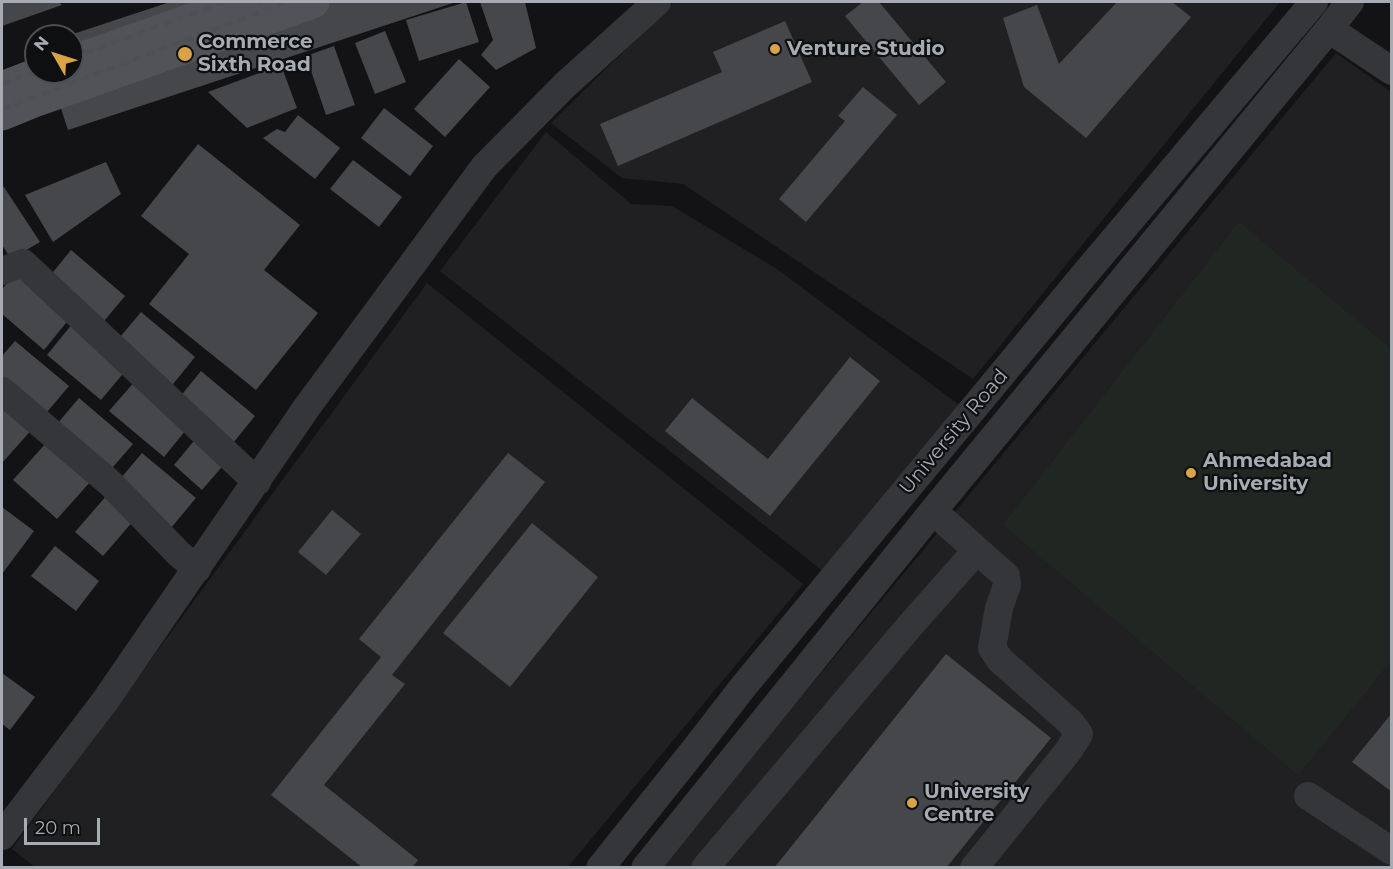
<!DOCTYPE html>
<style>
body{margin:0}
#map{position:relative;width:1393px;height:869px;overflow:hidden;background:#131315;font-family:Montserrat,sans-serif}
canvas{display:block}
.frame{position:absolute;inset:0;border:3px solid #a7abb3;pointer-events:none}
.north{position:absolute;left:24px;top:24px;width:60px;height:60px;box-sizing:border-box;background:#0e0f10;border:2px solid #4b4d51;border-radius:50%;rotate:309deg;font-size:16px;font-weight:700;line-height:24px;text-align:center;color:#a7abb3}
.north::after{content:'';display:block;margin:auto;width:21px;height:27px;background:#daa346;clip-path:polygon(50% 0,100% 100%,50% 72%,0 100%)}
.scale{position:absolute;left:24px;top:818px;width:76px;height:27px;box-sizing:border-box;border:3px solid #a7abb3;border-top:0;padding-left:8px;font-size:18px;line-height:21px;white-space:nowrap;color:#a7abb3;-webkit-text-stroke:4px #0e0f10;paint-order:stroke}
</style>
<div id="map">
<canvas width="1393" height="869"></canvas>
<div class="frame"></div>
<div class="north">N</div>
<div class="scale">20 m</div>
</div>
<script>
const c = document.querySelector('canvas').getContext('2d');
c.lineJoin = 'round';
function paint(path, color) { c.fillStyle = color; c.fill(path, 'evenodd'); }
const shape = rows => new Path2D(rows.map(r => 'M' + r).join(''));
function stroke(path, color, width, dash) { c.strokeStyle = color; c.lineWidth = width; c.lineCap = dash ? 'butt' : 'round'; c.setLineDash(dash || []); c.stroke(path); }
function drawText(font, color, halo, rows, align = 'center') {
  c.font = font + ' Montserrat,sans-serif'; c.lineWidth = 4.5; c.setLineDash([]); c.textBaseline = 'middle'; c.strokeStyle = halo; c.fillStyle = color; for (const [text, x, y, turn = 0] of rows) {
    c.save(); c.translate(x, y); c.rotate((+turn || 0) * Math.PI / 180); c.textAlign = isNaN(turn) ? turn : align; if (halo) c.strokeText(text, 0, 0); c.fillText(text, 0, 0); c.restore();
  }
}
paint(shape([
 [674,2,1280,2,973,379,683,184,622,178,551,123],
 [1336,53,1391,92,1391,867,659,868],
 [546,132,631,204,672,206,777,269,962,407,824,572,440,271],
 [427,283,803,584,568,867,36,868,12,849]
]), '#202022');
paint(shape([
 [1239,222,1391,349,1391,661,1298,775,1003,525]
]), '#202621');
paint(shape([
 [2,2,59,2,62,5,2,26],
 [170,2,456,2,68,130,49,72,72,72,72,36,67,36],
 [466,2,479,42,419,61,406,20],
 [480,2,525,2,536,48,496,70,481,55,493,40],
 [863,2,879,2,946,82,919,105,845,16],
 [1117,2,1172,2,1191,17,1086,138,1024,87,1003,18,1037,5,1059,64],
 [785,21,812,82,618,166,600,124,722,72,713,52],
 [385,31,406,82,375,94,355,43],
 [334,46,355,105,326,115,306,56],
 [459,59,490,87,445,137,414,109],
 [281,65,297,108,247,128,208,92],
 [863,87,897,115,806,222,779,199,845,121,838,116],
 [384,108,433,146,410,176,361,138],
 [298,115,340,148,315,179,263,138,277,129,285,132],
 [198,144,300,225,264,270,318,313,256,390,149,304,189,254,141,216],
 [353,160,402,197,379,227,330,189],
 [106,162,121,194,53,242,25,195],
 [2,184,40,242,11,259,2,245],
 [71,250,125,296,99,327,45,282],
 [16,273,70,318,44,350,2,314,2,289],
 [141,312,195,357,169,389,115,343],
 [73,323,127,369,101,400,47,355],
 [15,341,69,386,42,418,2,383,2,356],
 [850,357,880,381,770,516,665,431,692,398,768,459],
 [201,371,255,416,229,448,175,403],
 [136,380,190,425,164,457,109,411],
 [2,396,35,426,2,463],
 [79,398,133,444,106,475,52,430],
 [198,436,227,461,202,490,174,465],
 [47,442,91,481,57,519,13,480],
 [142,453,196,498,170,529,116,484],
 [508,453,545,482,392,675,405,684,324,785,418,860,412,868,363,868,271,795,381,657,359,639],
 [107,495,135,519,103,556,75,532],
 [2,507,34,531,2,574],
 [332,510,361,534,326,575,298,552],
 [532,523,598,577,510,687,443,633],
 [55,546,99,581,76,611,31,576],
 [946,654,1051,738,946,868,774,868],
 [2,673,35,697,10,730,2,724],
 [1392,713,1392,792,1352,762]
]), '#46474a');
stroke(shape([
 [1329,29,1392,71],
 [2,271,23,263,257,482],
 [2,391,110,483,179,554,197,569],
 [933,511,1006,576,1007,585,999,608,992,648,1000,660,1070,722,1079,734,1069,750,974,868],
 [1308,796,1392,851],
 [2,836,105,701,307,407,484,167,565,85,657,2],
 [600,868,695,749,743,687,910,485,1084,275,1314,2],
 [645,868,933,511,1329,29,1350,2],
 [705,868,908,628,977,550]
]), '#353639', 28);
stroke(shape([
 [72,62,242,2],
 [2,88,43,72],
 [2,114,34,101,313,2]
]), '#515358', 33);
stroke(shape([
 [72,58,224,2],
 [2,84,36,71],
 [2,109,287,2]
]), '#4e5054', 4.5, [8, 6]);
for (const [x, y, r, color] of [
 [775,49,6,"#daa346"],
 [185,54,8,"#daa346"],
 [1191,473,6,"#daa346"],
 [912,803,6,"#daa346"]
]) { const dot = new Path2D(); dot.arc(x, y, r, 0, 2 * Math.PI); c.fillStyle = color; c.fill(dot); stroke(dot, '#0e0f10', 2); }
drawText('bold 20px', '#a7abb3', '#0e0f10', [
 ["Commerce",198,42],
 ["Sixth Road",198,65],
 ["Venture Studio",787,49],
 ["Ahmedabad",1203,461],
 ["University",1203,484],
 ["University",924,792],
 ["Centre",924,815]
], 'left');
drawText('20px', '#a7abb3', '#0e0f10', [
 ["University Road",954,432,-50]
]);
</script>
